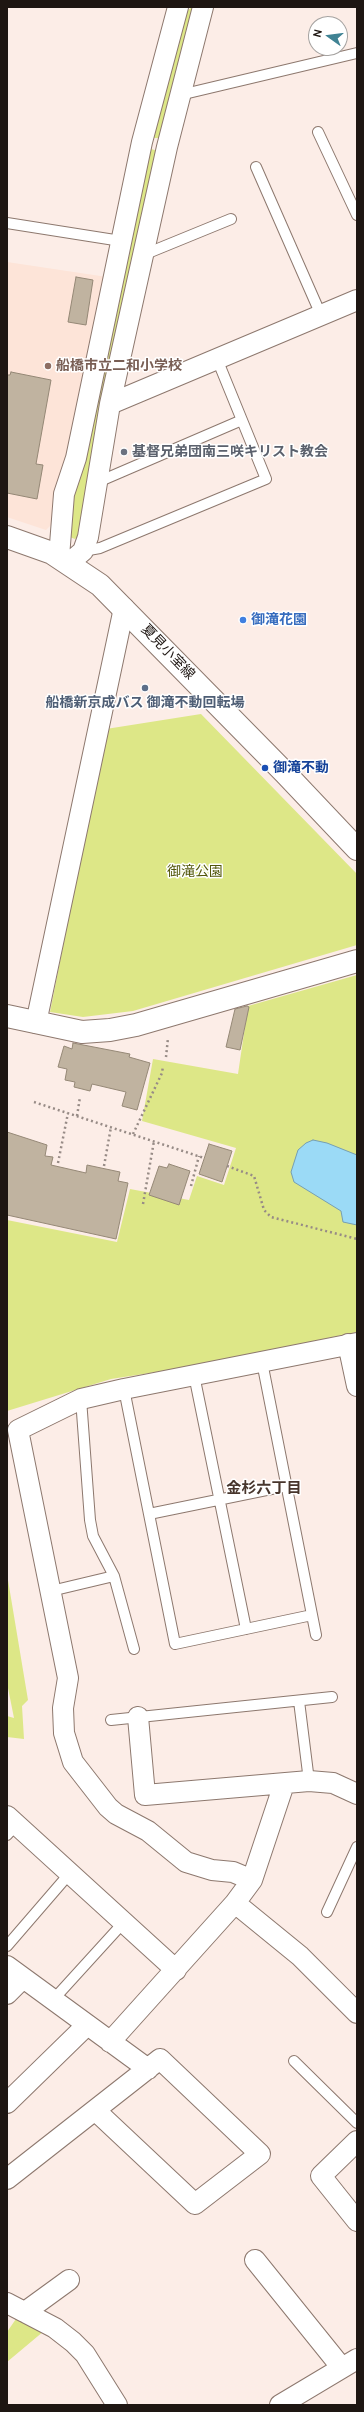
<!DOCTYPE html>
<meta charset="utf-8">
<style>
body{margin:0}
#map{position:relative;width:364px;height:2412px;overflow:hidden;background:#fcede7;font-family:Cabin,sans-serif}
canvas{display:block}
.frame{position:absolute;inset:0;border:8px solid #1e1612;pointer-events:none}
.north{position:absolute;left:308px;top:16px;width:40px;height:40px;box-sizing:border-box;background:#fff;border:1px solid #a5a2a0;border-radius:50%;rotate:284deg;font-size:11px;font-weight:700;line-height:16px;text-align:center;color:#1e1612}
.north::after{content:'';display:block;margin:auto;width:14px;height:18px;background:#408394;clip-path:polygon(50% 0,100% 100%,50% 72%,0 100%)}
</style>
<div id="map">
<canvas width="364" height="2412"></canvas>
<div class="frame"></div>
<div class="north">N</div>
</div>
<script>
const c = document.querySelector('canvas').getContext('2d');
c.lineJoin = 'round';
function paint(path, color) { c.fillStyle = color; c.fill(path, 'evenodd'); }
const shape = rows => new Path2D(rows.map(r => 'M' + r).join(''));
function stroke(path, color, width, dash) { c.strokeStyle = color; c.lineWidth = width; c.lineCap = dash ? 'butt' : 'round'; c.setLineDash(dash || []); c.stroke(path); }
function drawText(font, color, halo, rows, align = 'center') {
  c.font = font + ' Cabin,"Noto Sans JP",sans-serif'; c.lineWidth = 3; c.setLineDash([]); c.textBaseline = 'middle'; c.strokeStyle = halo; c.fillStyle = color; for (const [text, x, y, turn = 0] of rows) {
    c.save(); c.translate(x, y); c.rotate((+turn || 0) * Math.PI / 180); c.textAlign = isNaN(turn) ? turn : align; if (halo) c.strokeText(text, 0, 0); c.fillText(text, 0, 0); c.restore();
  }
}
paint(shape([
 [7,262,107,277,57,519,46,530,7,517]
]), '#fde4d8');
paint(shape([
 [192,7,198,7,162,138,154,138,151,136,181,16],
 [151,149,158,151,80,534,75,539,67,536,67,528,148,151],
 [201,714,357,874,357,945,133,1011,83,1017,50,1012,106,729],
 [357,975,357,1332,189,1367,111,1379,7,1411,7,1220,117,1242,130,1189,189,1200,197,1176,224,1185,236,1148,142,1121,153,1059,238,1074,248,1006],
 [7,1574,28,1700,22,1706,24,1739,7,1737,7,1716,14,1718,7,1683],
 [18,2316,44,2331,7,2362,7,2332]
]), '#dde787');
const water = shape([
 [313,1140,327,1143,357,1155,357,1225,343,1222,341,1211,294,1182,291,1172,298,1150,306,1143,313,1140]
]);
paint(water, '#9bdaf6');
stroke(water, '#769fb2', 1);
const building = shape([
 [76,277,93,280,86,325,68,322,76,277],
 [11,372,51,380,36,464,43,465,37,499,7,493,7,375,10,375,11,372],
 [247,1006,249,1007,240,1050,226,1047,235,1009,247,1006],
 [73,1043,130,1054,129,1057,150,1063,137,1110,122,1106,126,1092,92,1084,90,1091,74,1087,75,1082,65,1080,67,1069,58,1067,64,1046,72,1049,73,1043],
 [7,1132,47,1145,45,1156,53,1157,51,1165,86,1173,87,1165,120,1172,118,1181,128,1183,116,1239,7,1215,7,1132],
 [209,1144,232,1151,222,1182,199,1174,209,1144],
 [169,1164,190,1171,179,1205,149,1195,159,1166,167,1168,169,1164]
]);
paint(building, '#c0b3a0');
stroke(building, '#958876', 1);
const lane = shape([
 [180,95,357,53],
 [318,132,357,215],
 [256,167,321,315],
 [7,223,121,241],
 [143,255,231,219],
 [98,482,242,420],
 [83,551,100,548,266,479,217,359],
 [262,1362,316,1635],
 [194,1375,246,1629],
 [124,1389,175,1644,312,1615],
 [81,1399,90,1520,93,1536,114,1576,134,1649],
 [149,1514,286,1486],
 [51,1591,114,1576],
 [299,1701,309,1781],
 [111,1720,332,1697],
 [7,1835,16,1825],
 [327,1912,357,1847],
 [7,1946,70,1873],
 [53,2000,124,1922],
 [294,2061,357,2123]
]);
const street = shape([
 [110,404,357,300],
 [59,557,64,494,76,458,142,142,178,7],
 [69,563,83,551,88,537,110,404,167,147,203,7],
 [36,1023,124,608],
 [348,1344,357,1386],
 [138,1717,145,1795,309,1781,333,1783,357,1794],
 [7,1816,176,1970],
 [252,1880,233,1872,212,1870,186,1862,148,1831,116,1814,108,1807,73,1762,64,1733,63,1708,68,1678,18,1430,81,1399,124,1389,357,1343],
 [235,1903,300,1956,357,2013],
 [7,1966,148,2069],
 [7,1994,23,1978],
 [110,2042,235,1903,252,1880,284,1784],
 [7,2103,87,2025],
 [357,2141,321,2176,357,2221],
 [7,2179,160,2059,260,2154,195,2204,96,2111],
 [255,2260,342,2368],
 [7,2303,55,2328,73,2342,85,2354,117,2405],
 [25,2312,69,2280],
 [280,2405,357,2359]
]);
const secondary = shape([
 [7,537,52,553,100,585,285,773,357,849],
 [7,1016,82,1032,110,1030,136,1025,357,961]
]);
stroke(lane, '#8d786e', 12);
stroke(street, '#8d786e', 22);
stroke(secondary, '#8d786e', 24);
stroke(shape([
 [166,1057,168,1038],
 [34,1102,204,1158],
 [77,1116,80,1097],
 [133,1134,162,1073,163,1066],
 [58,1163,68,1113],
 [104,1166,111,1127],
 [227,1166,254,1176,264,1210,271,1217,357,1239],
 [191,1186,199,1156],
 [143,1204,154,1141]
]), '#978b86', 2.5, [2, 3]);
stroke(lane, '#fff', 10);
stroke(street, '#fff', 20);
stroke(secondary, '#fff', 22);
for (const [x, y, r, color] of [
 [48,366,4,"#8d6e63"],
 [124,452,4,"#6b7280"],
 [243,620,4,"#3f7fe0"],
 [145,688,4,"#5c6f8a"],
 [265,768,4,"#1a4fb4"]
]) { const dot = new Path2D(); dot.arc(x, y, r, 0, 2 * Math.PI); c.fillStyle = color; c.fill(dot); stroke(dot, '#fff', 1.5); }
drawText('bold 14px', '#785e54', '#fff', [
 ["船橋市立二和小学校",56,366]
], 'left');
drawText('bold 14px', '#5b616d', '#fff', [
 ["基督兄弟団南三咲キリスト教会",132,452]
], 'left');
drawText('bold 14px', '#366cbe', '#fff', [
 ["御滝花園",251,620]
], 'left');
drawText('14px', '#1e1612', '#fff', [
 ["夏見小室線",168,652,46]
]);
drawText('bold 14px', '#4e5e75', '#fff', [
 ["船橋新京成バス 御滝不動回転場",145,703]
]);
drawText('bold 14px', '#164399', '#fff', [
 ["御滝不動",273,768]
], 'left');
drawText('14px', '#52570b', '#fff', [
 ["御滝公園",195,872]
]);
drawText('bold 15px', '#47352c', '#fff', [
 ["金杉六丁目",264,1489]
]);
</script>
